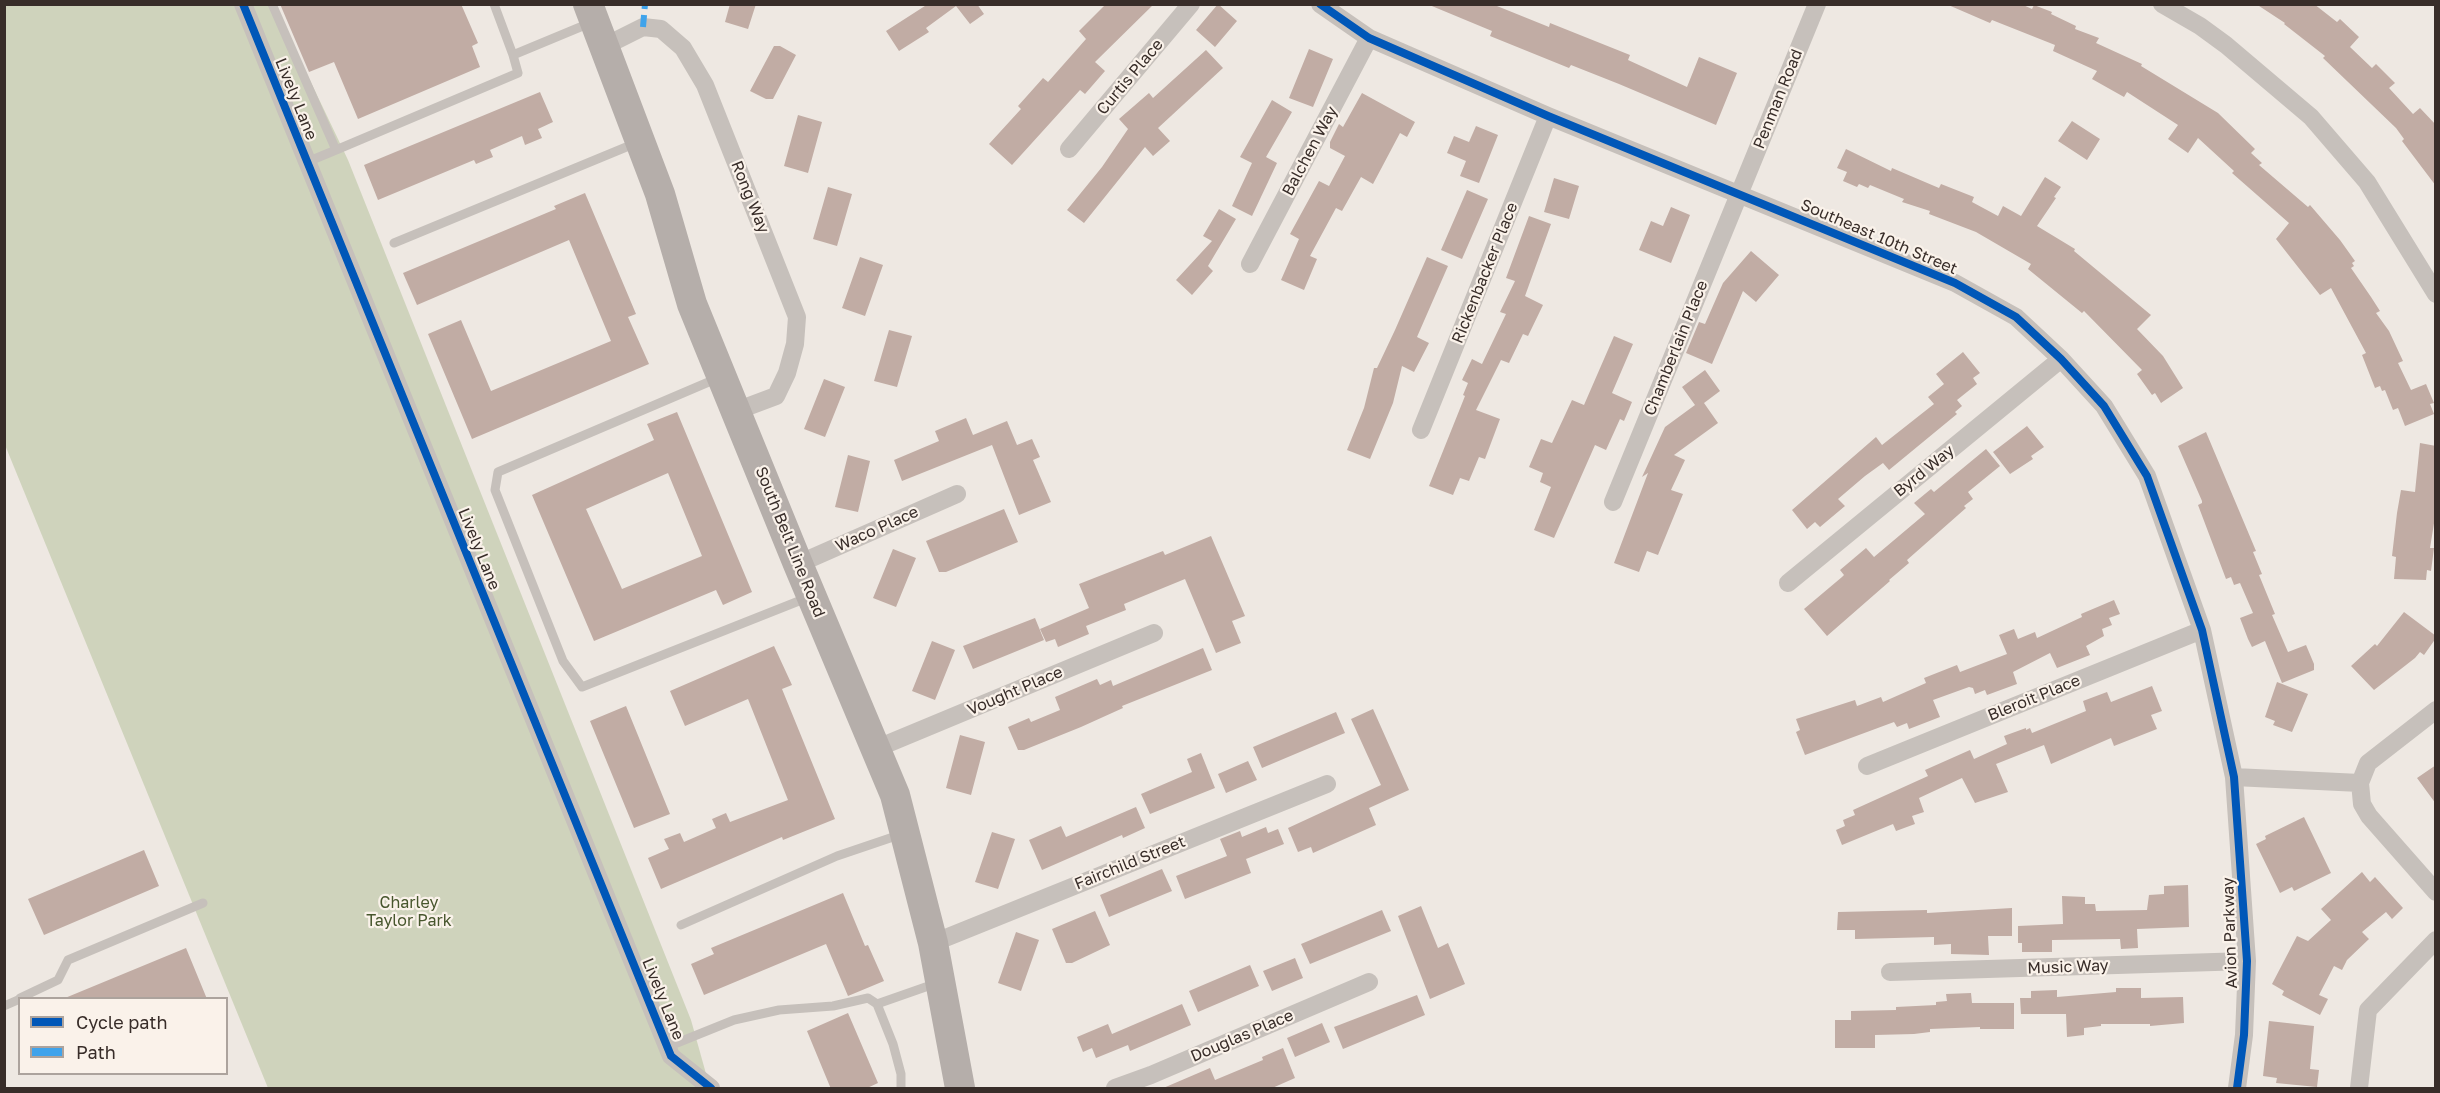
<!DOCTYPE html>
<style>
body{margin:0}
#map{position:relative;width:2440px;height:1093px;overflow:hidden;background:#eee8e2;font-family:"Golos Text",sans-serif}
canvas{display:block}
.frame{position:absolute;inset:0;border:6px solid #382d29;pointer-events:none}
.legend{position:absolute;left:18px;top:997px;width:210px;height:78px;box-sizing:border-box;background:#faf2ea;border:2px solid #aca39d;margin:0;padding:8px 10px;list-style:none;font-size:18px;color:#382d29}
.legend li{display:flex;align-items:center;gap:12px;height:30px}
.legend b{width:30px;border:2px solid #aca39d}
</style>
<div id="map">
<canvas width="2440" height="1093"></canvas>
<div class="frame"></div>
<ul class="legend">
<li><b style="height:8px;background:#0057b8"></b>Cycle path</li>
<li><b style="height:8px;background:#3fa3eb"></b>Path</li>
</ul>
</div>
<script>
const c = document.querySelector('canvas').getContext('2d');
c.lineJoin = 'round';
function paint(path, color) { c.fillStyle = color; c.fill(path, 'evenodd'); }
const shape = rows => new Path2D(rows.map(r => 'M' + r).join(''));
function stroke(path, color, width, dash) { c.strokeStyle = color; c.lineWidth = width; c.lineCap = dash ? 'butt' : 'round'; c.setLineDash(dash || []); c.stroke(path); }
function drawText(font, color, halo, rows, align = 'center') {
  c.font = font + ' "Golos Text",sans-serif'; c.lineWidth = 4.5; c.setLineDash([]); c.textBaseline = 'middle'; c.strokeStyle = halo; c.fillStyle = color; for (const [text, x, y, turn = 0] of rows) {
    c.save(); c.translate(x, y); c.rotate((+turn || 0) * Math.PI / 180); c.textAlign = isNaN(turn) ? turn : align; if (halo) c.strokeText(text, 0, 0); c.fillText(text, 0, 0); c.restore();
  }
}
paint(shape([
 [4,5,274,5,348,160,691,1020,710,1088,268,1088,5,445]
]), '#cfd3bc');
paint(shape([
 [280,4,461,4,478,43,472,46,480,67,358,119,334,62,309,72],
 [730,4,756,4,748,29,725,22],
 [928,4,977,4,984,14,970,24,956,6,926,28,929,32,899,51,886,31],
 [1106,4,1154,4,1095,62,1105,71,1085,94,1080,90,1012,165,989,144,1021,109,1018,106,1043,78,1048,82,1086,39,1079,31],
 [1218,4,1237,21,1215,47,1196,30],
 [1427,4,1492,4,1549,27,1550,23,1630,55,1628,60,1687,87,1699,57,1737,73,1716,125,1619,84,1571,65,1569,68,1490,36,1492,31],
 [1946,4,2021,4,2032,9,2034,5,2052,12,2051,14,2076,26,2075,29,2099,38,2096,43,2142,64,2141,66,2218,113,2255,149,2251,153,2262,163,2259,165,2308,207,2310,205,2340,240,2355,261,2352,263,2354,266,2351,268,2371,297,2380,311,2376,313,2389,331,2403,361,2398,363,2411,390,2426,384,2434,403,2430,404,2434,414,2405,426,2398,408,2393,410,2385,390,2382,391,2380,386,2375,388,2362,355,2366,353,2331,288,2320,295,2276,239,2289,223,2232,173,2234,171,2198,138,2188,153,2168,139,2178,125,2127,92,2124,97,2092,79,2097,71,2053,51,2055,45,1992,20,1990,23],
 [2256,4,2314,4,2337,22,2340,19,2359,37,2350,47,2372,68,2376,64,2395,83,2389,88,2413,114,2420,108,2436,125,2436,186,2402,141,2404,139,2396,128,2323,58,2325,56,2284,24,2285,23],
 [774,46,780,46,796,55,773,99,766,99,750,91],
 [1309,49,1333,59,1313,107,1289,98],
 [1206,50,1223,68,1158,128,1170,141,1153,156,1145,147,1084,223,1067,210,1102,167,1128,129,1119,119,1149,93,1153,98],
 [540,92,553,122,538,129,542,138,525,145,522,136,490,150,493,157,476,164,474,160,378,200,364,165],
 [1362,93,1415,122,1407,137,1400,133,1373,184,1361,177,1342,211,1336,208,1310,256,1317,259,1304,290,1281,280,1299,239,1290,234,1319,181,1329,186,1345,156,1330,148,1330,142,1339,124,1343,127],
 [1272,100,1292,112,1266,157,1277,163,1252,216,1232,206,1252,163,1240,157],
 [798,115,822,122,808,173,784,166],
 [2072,121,2100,139,2087,160,2058,141],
 [1476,126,1498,135,1479,183,1460,176,1466,161,1447,153,1454,136,1469,142],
 [1846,149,1891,171,1892,168,1939,188,1941,184,1974,197,1972,202,1998,216,2003,206,2021,216,2045,177,2061,187,2054,197,2056,198,2037,226,2075,249,2074,251,2151,315,2137,329,2163,356,2183,388,2161,403,2155,393,2152,395,2137,374,2142,370,2084,311,2082,313,2028,269,2031,264,1976,232,1929,214,1930,211,1902,202,1904,199,1870,185,1868,188,1859,184,1857,187,1843,181,1847,172,1837,168],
 [1554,178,1579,186,1569,219,1544,212],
 [828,187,852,194,837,246,813,239],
 [1467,190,1488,199,1462,259,1441,250],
 [585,193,636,314,628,317,649,364,472,439,428,334,461,320,491,391,611,341,569,240,417,305,403,273,556,209,554,206],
 [1671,207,1690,215,1671,263,1639,250,1651,221,1663,226],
 [1219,209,1236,219,1208,266,1213,271,1192,295,1176,280,1212,241,1203,236],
 [1529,216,1551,224,1525,296,1543,305,1528,336,1523,334,1509,363,1501,360,1476,410,1500,419,1485,459,1479,457,1469,481,1460,478,1453,495,1429,486,1465,396,1463,395,1468,383,1462,380,1472,359,1482,364,1506,314,1500,312,1515,281,1506,278],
 [1751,251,1779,275,1756,302,1743,291,1712,364,1686,353,1699,322,1705,324,1723,283],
 [860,257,883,265,865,316,842,308],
 [1427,257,1448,266,1417,337,1429,343,1414,372,1402,366,1393,403,1370,459,1347,450,1364,408,1374,368,1377,368,1395,330],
 [889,330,912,336,897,387,874,381],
 [1614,336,1633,344,1612,393,1632,402,1624,421,1620,419,1606,450,1595,445,1554,538,1534,530,1551,487,1540,482,1543,473,1529,467,1541,439,1552,443,1572,400,1584,405],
 [1963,352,1980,373,1973,378,1977,384,1957,400,1962,406,1955,412,1957,414,1889,470,1883,463,1865,476,1838,499,1845,506,1820,527,1815,522,1807,529,1792,510,1876,437,1882,445,1934,404,1928,397,1944,384,1936,374],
 [1705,370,1720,391,1704,403,1718,423,1674,455,1685,460,1671,490,1683,494,1658,555,1647,551,1639,572,1614,563,1648,473,1642,477,1665,427,1695,405,1682,387],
 [824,379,845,387,825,437,804,429],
 [677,412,752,592,723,605,716,590,594,641,532,495,654,440,647,424],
 [668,473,702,556,622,589,586,509],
 [966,418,973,435,1007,421,1017,445,1032,439,1040,457,1033,460,1051,502,1019,515,992,445,902,481,894,460,939,441,935,431],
 [2027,426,2044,447,2031,456,2033,459,2010,474,1993,452],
 [2206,432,2256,551,2253,552,2262,574,2259,575,2275,614,2272,615,2288,652,2306,645,2314,664,2314,670,2282,683,2265,641,2252,647,2248,639,2240,618,2253,613,2240,583,2234,585,2231,577,2226,579,2198,505,2202,503,2202,501,2178,446],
 [2420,443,2436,446,2436,511,2430,548,2434,548,2431,571,2427,570,2426,580,2394,579,2396,557,2392,556,2397,513,2401,490,2415,492],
 [1986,449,2000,466,1968,492,1973,499,1964,506,1966,508,1907,560,1909,563,1889,580,1890,581,1827,636,1804,609,1842,577,1844,575,1840,570,1866,548,1874,557,1925,514,1914,503,1931,489,1934,492],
 [848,455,870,461,858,512,835,507],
 [1004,509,1018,542,946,572,939,572,926,541],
 [1211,536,1245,616,1232,621,1241,643,1216,653,1185,579,1124,604,1126,610,1086,626,1089,634,1058,647,1055,639,1046,642,1040,629,1089,608,1079,584,1163,551,1165,555],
 [893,549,916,558,896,607,873,598],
 [2114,600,2120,614,2109,618,2112,625,2102,629,2104,636,2086,646,2090,655,2057,668,2050,653,2013,672,2017,684,1987,695,1985,690,1975,694,1973,688,1969,687,1933,700,1940,717,1909,729,1907,723,1897,727,1894,722,1805,755,1796,732,1800,730,1796,719,1855,700,1857,706,1881,697,1883,702,1926,683,1924,678,1957,665,1960,672,2007,654,1999,635,2014,629,2018,639,2035,632,2037,638,2082,617,2081,614],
 [2404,612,2436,636,2436,638,2424,655,2420,652,2415,658,2374,690,2351,666,2375,644,2377,646],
 [1035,618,1044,640,973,669,963,646],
 [932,641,955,650,935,700,912,691],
 [774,646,792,685,782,689,835,819,783,840,782,837,661,889,648,858,669,849,664,839,680,833,684,842,716,828,712,819,726,813,730,822,788,800,748,699,685,726,670,691],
 [1203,648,1212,670,1122,706,1123,708,1081,727,1024,750,1018,750,1008,727,1029,718,1031,722,1060,710,1055,697,1097,679,1100,685,1111,680,1113,686],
 [2277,682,2308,694,2292,732,2273,725,2275,721,2265,717],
 [2152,686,2162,711,2151,715,2157,729,2114,746,2111,738,2051,764,2044,745,1996,764,2008,792,1975,803,1962,778,1919,798,1924,812,1912,816,1915,824,1896,831,1893,824,1842,845,1836,830,1845,826,1843,820,1855,815,1853,810,1928,776,1925,770,1970,750,1974,759,2007,744,2004,736,2026,728,2026,730,2030,728,2032,733,2086,711,2083,701,2107,692,2111,702],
 [626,706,670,814,634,828,590,721],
 [1373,709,1409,790,1369,808,1376,825,1313,853,1311,847,1298,852,1288,828,1381,785,1351,719],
 [1336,712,1345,733,1262,768,1253,747],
 [960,735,985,742,971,795,946,788],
 [1201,753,1215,788,1150,814,1141,794,1192,772,1187,759],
 [1248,761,1257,780,1226,793,1218,774],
 [2436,765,2436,804,2417,778],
 [1136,807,1145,828,1123,838,1122,835,1042,870,1029,840,1061,826,1066,837],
 [2304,817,2331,873,2294,891,2292,887,2280,893,2256,844,2266,839,2265,836],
 [1266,827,1268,833,1278,829,1284,844,1246,859,1251,873,1185,899,1176,876,1227,856,1220,839,1240,831,1242,837],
 [992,832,1015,839,998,889,975,882],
 [144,850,159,886,44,935,28,899],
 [1162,869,1172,891,1109,917,1100,895],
 [2362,872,2370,882,2375,877,2403,908,2392,919,2386,912,2362,932,2369,939,2347,960,2342,970,2334,966,2319,995,2328,999,2320,1015,2282,995,2284,991,2272,984,2297,936,2308,941,2331,920,2321,909],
 [2188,885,2189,927,2137,929,2138,948,2121,949,2120,939,2052,940,2052,952,2022,952,2022,943,2018,943,2018,926,2063,924,2062,896,2085,897,2085,904,2095,904,2096,911,2147,910,2149,895,2164,894,2164,886],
 [843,893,865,946,868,945,884,981,848,996,826,944,704,995,691,964,714,954,711,948],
 [1421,906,1438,948,1448,943,1465,984,1430,999,1398,916],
 [2012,908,2012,936,1988,936,1989,955,1951,954,1951,944,1934,945,1934,937,1855,939,1855,930,1837,930,1838,912,1927,910,1927,913],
 [1382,910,1391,931,1310,964,1301,944],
 [1095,911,1110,945,1072,963,1066,963,1052,929],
 [1016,932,1039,940,1021,991,998,983],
 [186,948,207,999,65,999,65,998],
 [1295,958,1303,978,1272,991,1263,971],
 [1250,965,1259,986,1198,1012,1189,991],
 [2116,988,2141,988,2141,998,2183,997,2184,1023,2150,1026,2150,1024,2101,1024,2101,1026,2084,1028,2084,1035,2067,1037,2066,1014,2021,1014,2020,998,2031,998,2031,991,2057,990,2057,997,2116,992],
 [1971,993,1972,1003,2014,1003,2014,1029,1980,1029,1980,1027,1930,1029,1930,1032,1914,1034,1875,1035,1875,1048,1835,1048,1835,1020,1851,1020,1851,1011,1896,1010,1896,1007,1936,1005,1936,1002,1947,1001,1946,994],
 [1417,995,1425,1015,1343,1049,1334,1027],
 [1182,1004,1191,1025,1130,1051,1128,1045,1096,1058,1092,1048,1083,1052,1077,1037,1108,1024,1112,1034],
 [848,1013,878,1083,865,1089,831,1089,807,1031],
 [2269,1021,2314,1026,2310,1069,2319,1070,2317,1087,2276,1083,2277,1078,2263,1076],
 [1322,1023,1330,1042,1295,1057,1287,1038],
 [1283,1048,1295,1078,1270,1089,1161,1089,1210,1068,1215,1080,1263,1060,1262,1057]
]), '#c1aca4');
stroke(shape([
 [272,4,336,150,307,162],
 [494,4,513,55],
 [336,150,518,73,513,55,590,23],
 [394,243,636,143],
 [718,378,498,472,495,490,563,661,582,687,809,597],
 [681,925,837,856,902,834],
 [20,998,58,980,68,960,203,903],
 [877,1004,937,983],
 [4,1006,20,999],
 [667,1047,734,1020,779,1010,833,1006,868,998,877,1004,893,1044,901,1074,901,1088]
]), '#c6c0bb', 9);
stroke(shape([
 [243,4,671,1056,711,1088],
 [1320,4,1369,38,1548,116,1955,283,2016,317,2061,359,2104,406,2147,476,2202,630,2234,777,2247,961,2244,1035,2237,1088],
 [2162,4,2200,26,2226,45,2311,117,2367,182,2436,294],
 [603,47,643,27,661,29,683,48,705,85,797,317,795,344,787,373,776,396,736,411],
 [1069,149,1191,4],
 [1250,264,1369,38],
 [1421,430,1548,116],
 [1613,502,1817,4],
 [798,564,957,494],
 [1788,583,2061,359],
 [2436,710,2368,763,2360,783,2362,804,2369,816,2436,892],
 [875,749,1154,633],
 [1867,766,2202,630],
 [2234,777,2360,783],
 [933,943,1327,784],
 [1890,972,2247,961],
 [1115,1088,1151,1075,1369,982],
 [2359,1088,2368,1010,2436,940]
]), '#c6c0bb', 18);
stroke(shape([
 [588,4,660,194,692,304,798,564,895,795,933,943,960,1088]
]), '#b5aeaa', 30);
stroke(shape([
 [643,27,645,4]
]), '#3fa3eb', 6, [12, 6]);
stroke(shape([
 [243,4,671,1056,711,1088],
 [1320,4,1369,38,1548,116,1955,283,2016,317,2061,359,2104,406,2147,476,2202,630,2234,777,2247,961,2244,1035,2237,1088]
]), '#0057b8', 8);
drawText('16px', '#382d29', '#faf2ea', [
 ["Curtis Place",1130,77,-50],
 ["Lively Lane",296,99,68],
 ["Penman Road",1778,99,-68],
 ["Balchen Way",1310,151,-62],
 ["Rong Way",750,197,68],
 ["Southeast 10th Street",1879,237,23],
 ["Rickenbacker Place",1485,273,-68],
 ["Chamberlain Place",1676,348,-68],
 ["Byrd Way",1924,471,-39],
 ["Waco Place",877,529,-24],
 ["South Belt Line Road",790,542,68],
 ["Lively Lane",479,549,68],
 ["Vought Place",1015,691,-23],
 ["Bleroit Place",2034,698,-22],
 ["Fairchild Street",1130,863,-22],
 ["Avion Parkway",2230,933,-92],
 ["Music Way",2068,967,-2],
 ["Lively Lane",663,999,68],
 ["Douglas Place",1242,1036,-23]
]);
drawText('16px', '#47562d', '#faf2ea', [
 ["Charley",409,903],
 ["Taylor Park",409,921]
]);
</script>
